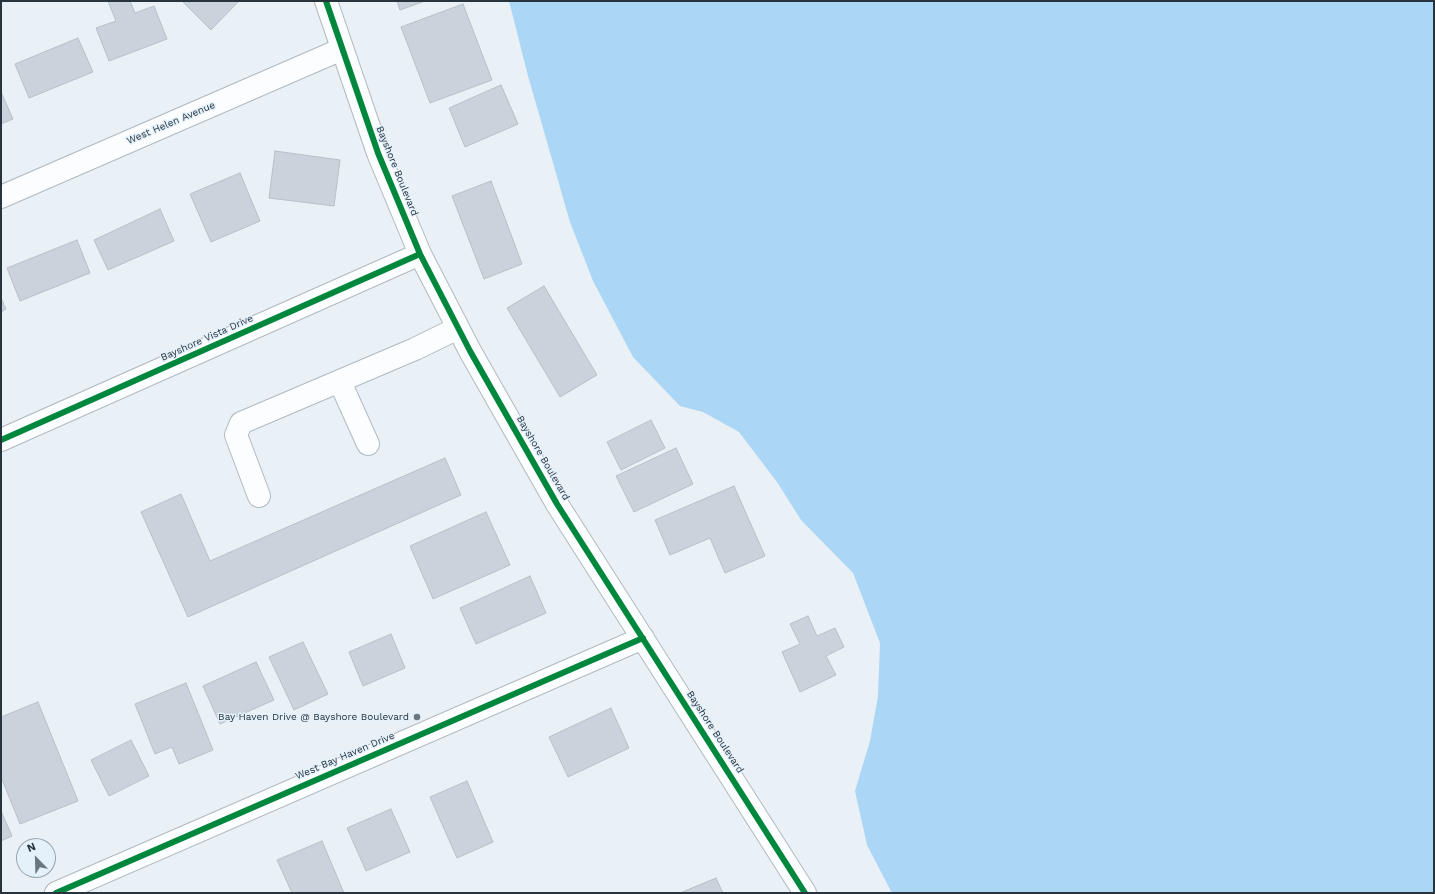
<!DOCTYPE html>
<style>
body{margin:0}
#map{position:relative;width:1435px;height:894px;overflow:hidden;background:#e9f0f6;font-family:"Work Sans",sans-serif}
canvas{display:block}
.frame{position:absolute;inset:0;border:2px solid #27343e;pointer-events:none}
.north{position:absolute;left:16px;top:838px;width:40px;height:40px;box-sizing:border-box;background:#e4f1fb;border:1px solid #98a5af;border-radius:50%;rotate:337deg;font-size:11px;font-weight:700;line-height:16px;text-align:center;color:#27343e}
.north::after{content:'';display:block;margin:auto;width:14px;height:18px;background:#6b767e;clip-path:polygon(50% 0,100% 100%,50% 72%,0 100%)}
</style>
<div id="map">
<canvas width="1435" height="894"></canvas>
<div class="frame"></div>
<div class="north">N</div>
</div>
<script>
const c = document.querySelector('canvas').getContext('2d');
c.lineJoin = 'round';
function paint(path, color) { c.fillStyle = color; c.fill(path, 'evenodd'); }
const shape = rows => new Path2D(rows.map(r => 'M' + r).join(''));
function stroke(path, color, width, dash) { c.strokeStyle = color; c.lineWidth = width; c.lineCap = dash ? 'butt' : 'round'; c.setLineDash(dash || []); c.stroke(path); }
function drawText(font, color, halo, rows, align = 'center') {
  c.font = font + ' "Work Sans",sans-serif'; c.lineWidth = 3; c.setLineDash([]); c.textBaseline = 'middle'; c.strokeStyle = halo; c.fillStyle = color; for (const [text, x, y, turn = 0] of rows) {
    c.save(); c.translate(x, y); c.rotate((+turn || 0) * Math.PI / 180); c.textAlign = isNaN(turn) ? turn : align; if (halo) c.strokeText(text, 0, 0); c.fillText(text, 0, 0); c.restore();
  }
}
paint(shape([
 [509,1,1434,1,1434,893,892,893,867,845,855,791,870,741,878,696,880,643,853,573,801,520,777,482,739,432,703,412,680,406,633,357,593,281,570,222,528,76]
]), '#acd6f6');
const building = shape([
 [108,1,130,1,135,13,154,6,167,39,109,61,96,28,116,21,108,1],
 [182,1,239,1,211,30,182,1],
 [397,1,425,1,400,10,397,1],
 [463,4,492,80,430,103,401,27,463,4],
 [78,38,93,72,29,98,15,64,78,38],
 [501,85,518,124,465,147,449,108,501,85],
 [1,92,13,119,1,124,1,92],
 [275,151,340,160,334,206,269,198,275,151],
 [240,173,260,221,211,242,190,194,240,173],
 [491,181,522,264,484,279,452,196,491,181],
 [160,209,174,241,108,270,94,240,160,209],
 [77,240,90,273,20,301,7,268,77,240],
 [544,286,597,375,560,397,507,308,544,286],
 [1,298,6,309,1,312,1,298],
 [651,420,665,448,621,470,607,442,651,420],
 [676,448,693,484,634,512,616,476,676,448],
 [445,458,461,495,188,617,141,512,181,494,210,561,445,458],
 [734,486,765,556,725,573,710,538,670,555,655,520,734,486],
 [486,512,510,565,433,599,410,546,486,512],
 [530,576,546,613,476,644,460,608,530,576],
 [808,616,817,636,835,628,844,647,826,656,836,675,800,692,782,652,800,644,790,624,808,616],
 [391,634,405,668,363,686,349,652,391,634],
 [303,642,328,694,294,710,269,657,303,642],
 [256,662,274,700,220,724,203,686,256,662],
 [186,683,213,750,179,764,172,747,155,754,135,704,186,683],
 [38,702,78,801,20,824,1,777,1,717,38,702],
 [611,708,629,748,568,777,549,737,611,708],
 [131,740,149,776,109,796,91,760,131,740],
 [467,781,493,842,457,858,430,797,467,781],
 [391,809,410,852,366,871,347,828,391,809],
 [1,811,12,836,1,841,1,811],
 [322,841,344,893,292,893,277,860,322,841],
 [716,878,723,893,680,893,716,878]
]);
paint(building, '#cad3db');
stroke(building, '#b7c0c7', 1);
const minor = shape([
 [326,1,378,153,420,254,470,351,557,504,805,893],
 [1,197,342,49],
 [340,382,368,444],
 [1,440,420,254],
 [259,496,236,435,241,423,415,349,458,328],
 [56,893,643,638]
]);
stroke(minor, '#b0bac1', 24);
stroke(minor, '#fcfdfe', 22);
stroke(shape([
 [326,1,378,153,420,254,470,351,557,504,805,893],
 [1,440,420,254],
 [56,893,643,638]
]), '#00873e', 6);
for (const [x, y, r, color] of [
 [417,717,4,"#6b767e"]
]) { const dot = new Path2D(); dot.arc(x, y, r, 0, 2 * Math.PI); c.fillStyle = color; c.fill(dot); stroke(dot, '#e4f1fb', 1.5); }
drawText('10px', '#27343e', '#e4f1fb', [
 ["West Helen Avenue",171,123,-23],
 ["Bayshore Boulevard",397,171,68],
 ["Bayshore Vista Drive",207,338,-24],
 ["Bayshore Boulevard",543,458,60],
 ["Bayshore Boulevard",715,732,57],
 ["West Bay Haven Drive",345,756,-23]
]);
drawText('10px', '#27343e', '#e4f1fb', [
 ["Bay Haven Drive @ Bayshore Boulevard",409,717]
], 'right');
</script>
